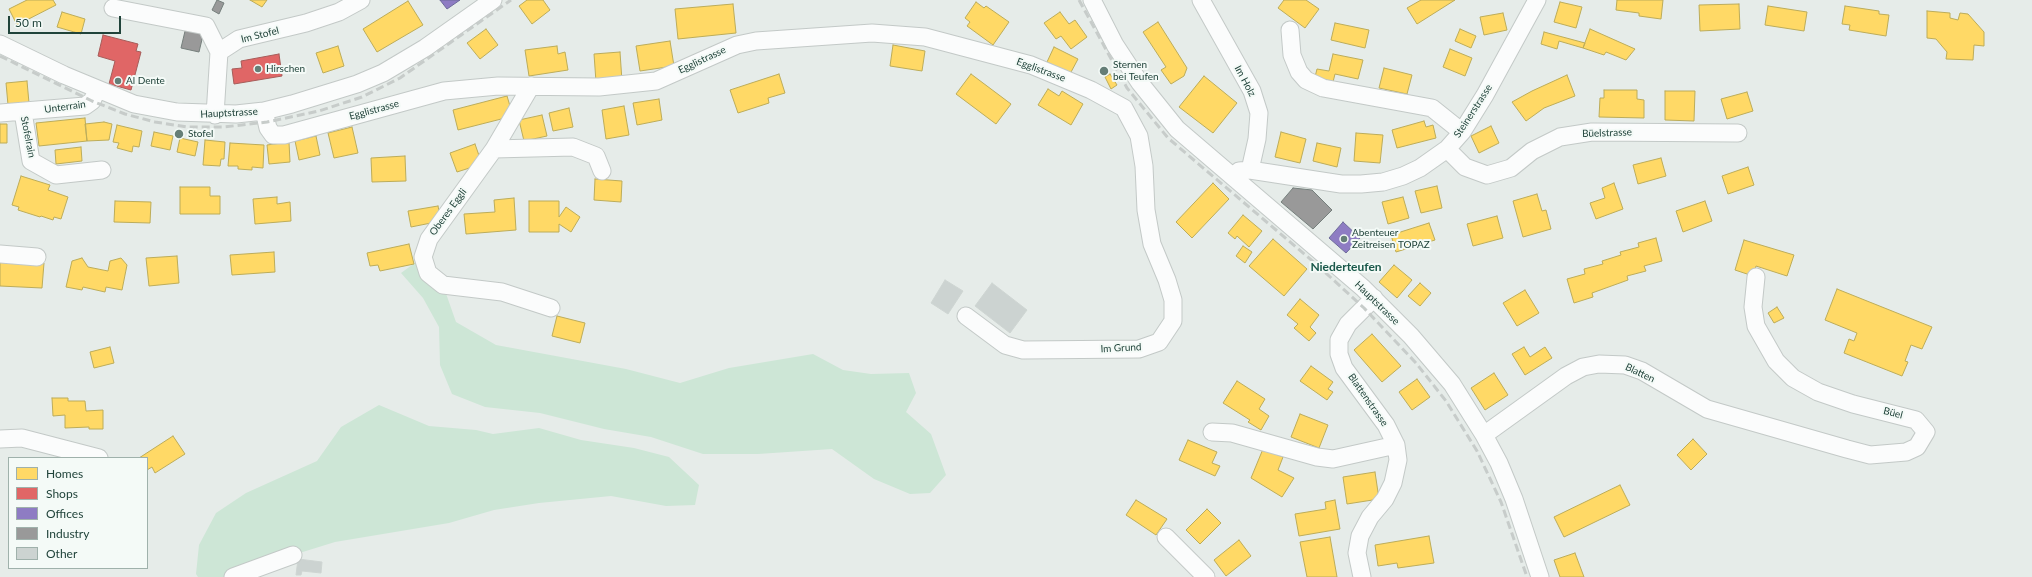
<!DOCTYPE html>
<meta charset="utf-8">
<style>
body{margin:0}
#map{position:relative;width:2032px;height:577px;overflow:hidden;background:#e6ece9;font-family:Lato,sans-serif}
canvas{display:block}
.legend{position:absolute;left:8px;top:457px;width:140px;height:112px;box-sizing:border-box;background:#f4faf7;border:1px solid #9fb1ab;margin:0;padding:5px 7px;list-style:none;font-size:12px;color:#20433a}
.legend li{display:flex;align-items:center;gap:8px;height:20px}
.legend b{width:20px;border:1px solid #9fb1ab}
.scale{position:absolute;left:8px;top:16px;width:113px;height:18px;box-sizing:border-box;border:2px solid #20433a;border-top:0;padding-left:5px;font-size:12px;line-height:14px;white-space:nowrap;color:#20433a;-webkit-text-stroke:3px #f4faf7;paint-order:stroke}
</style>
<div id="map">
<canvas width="2032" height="577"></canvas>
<ul class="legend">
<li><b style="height:11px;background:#ffd966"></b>Homes</li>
<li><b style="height:11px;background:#e06666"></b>Shops</li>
<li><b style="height:11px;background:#8e7cc3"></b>Offices</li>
<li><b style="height:11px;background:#999"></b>Industry</li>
<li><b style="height:11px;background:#ccd3d1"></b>Other</li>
</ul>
<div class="scale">50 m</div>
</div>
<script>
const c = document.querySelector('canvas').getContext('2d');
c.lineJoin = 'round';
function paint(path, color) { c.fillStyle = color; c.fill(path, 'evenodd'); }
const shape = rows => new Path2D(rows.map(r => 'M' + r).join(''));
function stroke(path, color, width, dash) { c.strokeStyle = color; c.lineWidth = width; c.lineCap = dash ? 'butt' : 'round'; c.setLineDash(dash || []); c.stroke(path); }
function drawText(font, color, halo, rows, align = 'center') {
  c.font = font + ' Lato,sans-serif'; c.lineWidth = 4; c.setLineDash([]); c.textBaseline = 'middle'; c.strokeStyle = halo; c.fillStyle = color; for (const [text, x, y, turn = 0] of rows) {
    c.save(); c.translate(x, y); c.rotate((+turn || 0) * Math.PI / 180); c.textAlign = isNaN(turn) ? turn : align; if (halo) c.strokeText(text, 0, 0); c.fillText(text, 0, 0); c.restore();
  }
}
paint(shape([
 [423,257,443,285,456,322,496,345,626,369,680,383,729,368,813,354,843,370,871,374,909,373,916,393,906,412,931,434,946,475,930,493,910,494,874,479,832,449,758,454,703,454,651,437,604,429,540,413,485,407,452,394,440,365,439,327,423,298,401,273],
 [379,405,429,426,476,430,493,434,539,428,581,440,634,448,669,457,699,485,695,505,666,506,611,496,539,503,494,510,449,523,335,542,293,555,233,577,198,577,196,574,199,545,216,513,246,493,317,461,341,427]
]), '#cde6d6');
const homes = shape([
 [27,0,53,0,56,5,17,25,9,9,27,0],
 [250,0,267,0,262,7,250,0],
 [527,0,543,0,550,10,532,24,519,6,527,0],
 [1284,0,1306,0,1319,9,1305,28,1278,8,1284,0],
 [1421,0,1455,0,1417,24,1407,8,1421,0],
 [1617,0,1663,0,1661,19,1639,16,1639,13,1616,10,1617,0],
 [408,1,423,25,377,52,363,29,408,1],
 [976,2,984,8,986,6,1009,22,993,45,967,26,970,22,965,18,976,2],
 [1560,2,1582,7,1576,28,1554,22,1560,2],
 [733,4,736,33,678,39,675,9,733,4],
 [1739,4,1740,29,1700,31,1699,5,1739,4],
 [1768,6,1807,12,1804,31,1765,25,1768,6],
 [1845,6,1879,11,1879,14,1889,15,1886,36,1849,30,1850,25,1842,24,1845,6],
 [1927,11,1950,13,1950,18,1958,20,1960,13,1968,14,1984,32,1984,46,1974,45,1973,60,1946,59,1947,52,1936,39,1927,38,1927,11],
 [62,12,85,19,81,34,57,27,62,12],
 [1060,12,1069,24,1075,20,1087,37,1071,49,1061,36,1056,39,1044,23,1060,12],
 [1503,13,1507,30,1484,35,1480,17,1503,13],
 [1158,22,1187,68,1184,76,1171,84,1161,70,1166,67,1143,32,1158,22],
 [1335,23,1369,30,1365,48,1331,40,1335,23],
 [486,29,498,45,480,59,467,43,486,29],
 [1460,29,1476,36,1471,48,1455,41,1460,29],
 [1590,29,1635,49,1626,60,1606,52,1604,55,1583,48,1590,29],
 [1544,32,1585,43,1583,48,1559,41,1557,49,1541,44,1544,32],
 [670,41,674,66,640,71,636,46,670,41],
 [893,45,925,51,922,71,890,66,893,45],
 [338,46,344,66,323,73,316,53,338,46],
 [557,46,558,54,565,52,568,70,529,76,525,50,557,46],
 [1054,47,1078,59,1070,74,1047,62,1054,47],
 [1450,49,1472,58,1465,76,1443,67,1450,49],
 [620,52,622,81,596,82,594,54,620,52],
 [1333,54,1363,60,1358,79,1335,74,1333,82,1315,77,1317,69,1329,71,1333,54],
 [1384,68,1412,75,1407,94,1379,88,1384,68],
 [779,74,785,93,768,98,769,103,738,113,730,90,779,74],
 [971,74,1011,104,996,124,956,94,971,74],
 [1110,74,1117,85,1111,89,1105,77,1110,74],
 [1567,75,1575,96,1544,108,1526,121,1512,102,1532,91,1567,75],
 [1204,76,1237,103,1213,133,1179,107,1204,76],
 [27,81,29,103,8,105,6,83,27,81],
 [1048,89,1059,96,1062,91,1083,104,1071,125,1038,105,1048,89],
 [1604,90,1637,90,1637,99,1644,100,1644,118,1599,117,1600,98,1604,98,1604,90],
 [1665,91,1695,91,1694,121,1665,120,1665,91],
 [1747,92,1753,111,1727,119,1721,99,1747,92],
 [507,96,513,116,458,130,453,110,507,96],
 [659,99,662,120,637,125,633,103,659,99],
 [624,106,629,135,606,139,602,110,624,106],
 [569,108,573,127,553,131,549,113,569,108],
 [542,115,547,136,524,141,519,120,542,115],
 [85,118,87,141,39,146,36,123,85,118],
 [1424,121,1426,127,1433,125,1436,138,1397,148,1392,130,1424,121],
 [104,122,112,124,109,140,87,141,85,124,104,122],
 [0,124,7,124,7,143,0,143,0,124],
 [117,125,142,131,139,147,133,146,132,152,117,148,119,143,113,142,117,125],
 [1491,126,1499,143,1479,153,1471,136,1491,126],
 [352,127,358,153,334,158,328,133,352,127],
 [154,132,173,136,170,150,151,146,154,132],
 [1281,132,1306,139,1300,163,1275,157,1281,132],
 [1356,133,1383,135,1380,163,1354,161,1356,133],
 [316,136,320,155,299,160,295,141,316,136],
 [180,138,198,142,195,156,177,152,180,138],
 [205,140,225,142,224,159,221,159,220,166,203,165,205,140],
 [289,142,290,162,269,164,267,145,289,142],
 [230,143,264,145,263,168,252,167,252,170,238,169,238,166,228,166,230,143],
 [1317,143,1341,148,1337,167,1313,161,1317,143],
 [475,144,482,164,457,172,450,153,475,144],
 [81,147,82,161,56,164,55,150,81,147],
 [405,156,406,181,372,182,371,158,405,156],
 [1661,158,1666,176,1638,184,1633,165,1661,158],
 [1748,167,1754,185,1728,194,1722,176,1748,167],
 [21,176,50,185,48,190,68,197,61,219,54,217,53,220,41,216,40,217,18,210,19,207,12,205,21,176],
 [595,179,622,181,621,202,594,200,595,179],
 [1213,183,1229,199,1192,238,1176,222,1213,183],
 [1614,183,1623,209,1596,219,1590,203,1605,198,1602,188,1614,183],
 [1437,186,1442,208,1421,213,1415,191,1437,186],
 [180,187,210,187,210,196,220,196,220,214,180,214,180,187],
 [1537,194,1542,211,1546,210,1551,229,1523,237,1513,201,1537,194],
 [277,197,277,204,290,202,291,221,255,224,253,199,277,197],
 [1403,197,1409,218,1388,224,1382,202,1403,197],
 [514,198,516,230,466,234,464,214,495,212,494,200,514,198],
 [115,201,151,202,150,223,114,222,115,201],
 [529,201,559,201,559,217,566,207,580,217,571,232,559,224,559,232,529,232,529,201],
 [1705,201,1712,221,1683,232,1676,211,1705,201],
 [438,206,441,221,411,227,408,211,438,206],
 [1243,215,1262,231,1249,247,1237,236,1235,239,1228,233,1243,215],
 [1497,216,1503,238,1473,246,1467,224,1497,216],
 [1429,223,1435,240,1396,252,1391,235,1429,223],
 [1656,238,1662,261,1644,266,1646,271,1627,276,1628,280,1592,293,1593,297,1574,303,1567,279,1585,274,1584,269,1603,264,1602,261,1621,255,1620,252,1639,247,1638,243,1656,238],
 [1273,239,1307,269,1284,296,1249,266,1273,239],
 [1744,240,1794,255,1787,276,1756,266,1753,276,1735,270,1744,240],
 [409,244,414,264,380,271,378,265,370,266,367,253,409,244],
 [1243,246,1252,252,1245,263,1236,256,1243,246],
 [274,252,275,272,232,275,230,255,274,252],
 [177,256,179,283,149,286,146,258,177,256],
 [82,258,88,267,108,271,110,261,121,258,127,265,122,290,106,287,105,292,83,287,82,290,66,287,72,261,82,258],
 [0,260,44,263,42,288,0,286,0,260],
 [1394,265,1412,280,1397,298,1379,282,1394,265],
 [1420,283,1431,293,1420,306,1408,296,1420,283],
 [1837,289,1932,327,1922,349,1911,345,1905,361,1908,362,1902,376,1844,353,1849,339,1854,341,1857,333,1825,320,1837,289],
 [1525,290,1539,313,1517,326,1503,303,1525,290],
 [1300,299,1319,315,1310,327,1316,333,1309,341,1294,328,1298,324,1287,315,1300,299],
 [1777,307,1784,318,1774,323,1768,313,1777,307],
 [557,316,585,323,580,343,552,336,557,316],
 [1372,334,1401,366,1382,382,1354,350,1372,334],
 [110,347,114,363,94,368,90,352,110,347],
 [1524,347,1530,357,1545,347,1552,358,1525,375,1512,354,1524,347],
 [1311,366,1333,382,1328,389,1333,392,1327,400,1300,381,1311,366],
 [1494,373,1508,395,1485,410,1471,388,1494,373],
 [1417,379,1430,397,1412,410,1399,392,1417,379],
 [1237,381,1265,399,1259,409,1269,416,1261,430,1248,422,1250,420,1223,403,1237,381],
 [52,398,68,398,68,401,85,401,86,411,103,410,103,429,89,429,89,427,65,428,65,415,53,416,52,398],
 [1300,414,1328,425,1319,448,1291,437,1300,414],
 [173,436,185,454,155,473,152,467,147,470,147,458,139,458,173,436],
 [1693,439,1707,454,1691,470,1677,455,1693,439],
 [1188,440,1217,452,1212,463,1220,466,1215,476,1179,460,1188,440],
 [1263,449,1283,457,1278,470,1294,478,1282,497,1251,478,1263,449],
 [1375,472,1379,499,1347,504,1343,477,1375,472],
 [1620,485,1630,505,1564,537,1554,517,1620,485],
 [1136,500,1167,519,1156,535,1126,515,1136,500],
 [1335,500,1340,529,1299,536,1295,514,1326,509,1325,502,1335,500],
 [1207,509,1221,523,1200,544,1186,530,1207,509],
 [1429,536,1434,563,1398,568,1397,563,1378,566,1375,545,1429,536],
 [1330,537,1337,577,1307,577,1300,542,1330,537],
 [1239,540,1251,556,1226,576,1214,560,1239,540],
 [1575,553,1584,577,1560,577,1554,560,1575,553]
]);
paint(homes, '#ffd966');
stroke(homes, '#bcac59', 1);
const shops = shape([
 [103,35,138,44,136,51,141,52,131,90,109,84,115,61,98,56,103,35],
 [279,54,282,76,234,84,232,69,242,68,241,61,279,54]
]);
paint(shops, '#e06666');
stroke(shops, '#a65c59', 1);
const offices = shape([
 [440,0,460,0,447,9,440,0],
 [1343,222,1360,238,1346,253,1329,238,1343,222]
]);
paint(offices, '#8e7cc3');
stroke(offices, '#6d6b9a', 1);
const industry = shape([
 [217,0,224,3,219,14,212,10,217,0],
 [186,27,204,31,199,52,181,48,186,27],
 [1293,188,1312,190,1332,210,1313,229,1281,202,1293,188]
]);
paint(industry, '#999');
stroke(industry, '#757f7c', 1);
const building = shape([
 [945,280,963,291,948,314,931,303,945,280],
 [992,283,1027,310,1010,333,975,306,992,283],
 [298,559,322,562,321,573,302,571,301,575,296,575,298,559]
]);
paint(building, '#ccd3d1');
stroke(building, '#ced5d2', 1);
const minor = shape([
 [1092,0,1115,45,1140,83,1177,129,1363,288,1411,336,1452,384,1484,435,1499,463,1514,499,1540,577],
 [1201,0,1252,91,1259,113,1257,139,1250,170],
 [113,8,206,26,219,52],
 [1290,30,1292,55,1299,72,1306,80,1323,88,1432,108,1462,132],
 [0,44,64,75,134,104,177,112,236,114,264,111,292,104,357,84,383,73,425,48,493,0],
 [531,86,494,149,429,239,423,257,428,273,443,285,502,292,551,308],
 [264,111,268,128,273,135,284,135,444,91,498,86,599,87,656,81,737,45,756,41,872,33,925,37,1031,65,1091,90,1124,108],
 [23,112,31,161,56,175,102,170],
 [0,113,85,106,92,101,97,90],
 [215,115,219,52,239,39,306,23,339,12,361,0],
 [494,149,573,147,596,156,602,171],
 [1447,149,1465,167,1487,175,1511,168,1532,151,1560,137,1592,132,1738,133],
 [1233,177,1239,171,1250,170,1341,184,1361,184,1383,182,1403,176,1420,168,1447,149,1462,132,1485,95,1537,0],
 [0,254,37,257],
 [966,316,1005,345,1023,350,1139,349,1159,342,1173,321,1173,300,1167,280,1152,244,1146,210,1144,166,1139,136,1124,108],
 [1212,432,1232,433,1317,457,1333,459,1396,445],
 [1484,435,1566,376,1583,367,1599,364,1625,365,1642,371,1707,409,1847,449,1870,455,1906,452,1917,447,1926,432,1916,420,1853,404,1818,392,1793,378,1776,361,1756,326,1753,307,1756,277],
 [0,439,22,438,99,458],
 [1166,537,1206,577],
 [233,577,293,555],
 [1362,577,1357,553,1360,536,1370,517,1385,499,1393,483,1398,460,1396,445,1386,425,1344,368,1339,354,1339,340,1348,324,1374,298]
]);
stroke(minor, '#c3c9c7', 19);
stroke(minor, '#fbfcfc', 17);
stroke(shape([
 [1079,0,1127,88,1168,138,1316,264,1364,308,1416,363,1446,401,1477,451,1501,502,1527,577],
 [0,56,92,101,125,114,155,122,187,127,224,127,267,122,319,111,362,97,400,78,511,0]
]), '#c7ccca', 3, [8, 4]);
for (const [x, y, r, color] of [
 [258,69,4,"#657e77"],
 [1104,71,5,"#657e77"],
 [118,81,4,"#657e77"],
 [179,134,5,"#657e77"],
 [1344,239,4,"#657e77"]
]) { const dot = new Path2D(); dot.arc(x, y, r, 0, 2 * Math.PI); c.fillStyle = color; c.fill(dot); stroke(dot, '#f4faf7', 1.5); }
drawText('10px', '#20433a', '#f4faf7', [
 ["Im Stofel",260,35,-14],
 ["Egglistrasse",702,60,-25],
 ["Egglistrasse",1041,70,20],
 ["Im Holz",1245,81,62],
 ["Unterrain",65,107,-8],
 ["Egglistrasse",374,110,-15],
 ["Steinerstrasse",1473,111,-57],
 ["Hauptstrasse",229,113,-3],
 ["Büelstrasse",1607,133,-2],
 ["Stofelrain",28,137,79],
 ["Oberes Eggli",448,212,-54],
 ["Hauptstrasse",1377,303,44],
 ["Im Grund",1121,348,-3],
 ["Blatten",1640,373,25],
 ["Blattenstrasse",1368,400,55],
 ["Büel",1893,413,14]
]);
drawText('10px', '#20433a', '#f4faf7', [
 ["Sternen",1113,65],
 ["bei Teufen",1113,77],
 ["Hirschen",266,69],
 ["Al Dente",126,81],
 ["Stofel",188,134],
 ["Abenteuer",1352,233],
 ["Zeitreisen TOPAZ",1352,245]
], 'left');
drawText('bold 12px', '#19584a', '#f4faf7', [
 ["Niederteufen",1346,267]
]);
</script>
